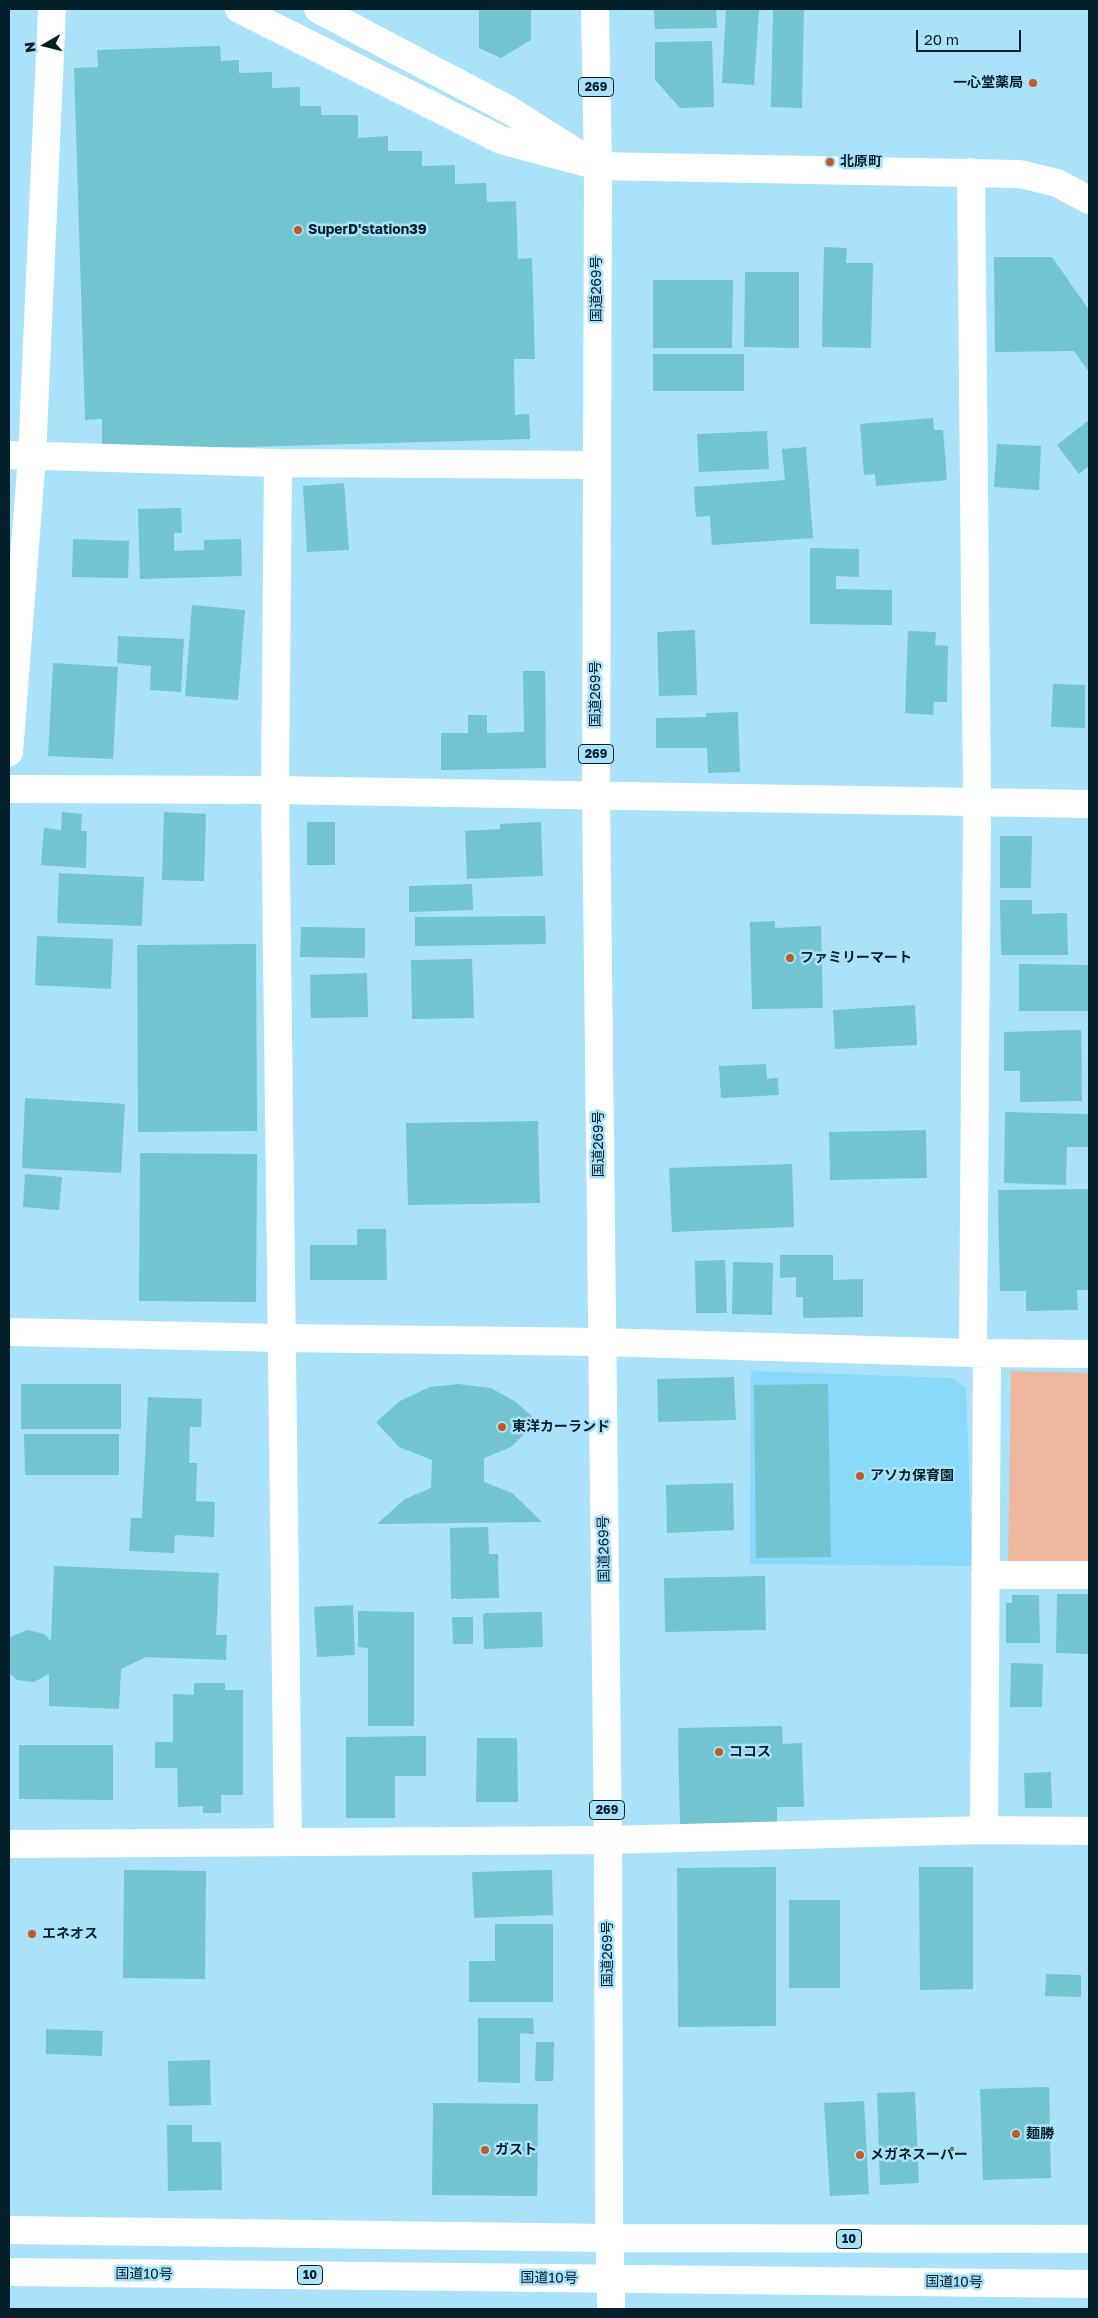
<!DOCTYPE html>
<meta charset="utf-8">
<style>
body{margin:0}
#map{position:relative;width:1098px;height:2318px;overflow:hidden;background:#aae2f9;font-family:"Golos Text",sans-serif}
canvas{display:block}
.frame{position:absolute;inset:0;border:10px solid #021f2a;pointer-events:none}
.north{position:absolute;left:20px;top:20px;width:50px;height:50px;-webkit-text-stroke:4px #aae2f9;paint-order:stroke;rotate:262deg;font-size:14px;font-weight:700;line-height:20px;text-align:center;color:#021f2a}
.north::after{content:'';display:block;margin:auto;width:18px;height:22px;background:#021f2a;clip-path:polygon(50% 0,100% 100%,50% 72%,0 100%)}
.scale{position:absolute;left:916px;top:30px;width:105px;height:22px;box-sizing:border-box;border:2px solid #021f2a;border-top:0;padding-left:6px;font-size:15px;line-height:18px;white-space:nowrap;color:#021f2a;-webkit-text-stroke:4px #aae2f9;paint-order:stroke}
</style>
<div id="map">
<canvas width="1098" height="2318"></canvas>
<div class="frame"></div>
<div class="north">N</div>
<div class="scale">20 m</div>
</div>
<script>
const c = document.querySelector('canvas').getContext('2d');
c.lineJoin = 'round';
function paint(path, color) { c.fillStyle = color; c.fill(path, 'evenodd'); }
const shape = rows => new Path2D(rows.map(r => 'M' + r).join(''));
function stroke(path, color, width, dash) { c.strokeStyle = color; c.lineWidth = width; c.lineCap = dash ? 'butt' : 'round'; c.setLineDash(dash || []); c.stroke(path); }
function drawText(font, color, halo, rows, align = 'center') {
  c.font = font + ' "Golos Text","Noto Sans JP",sans-serif'; c.lineWidth = 5; c.setLineDash([]); c.textBaseline = 'middle'; c.strokeStyle = halo; c.fillStyle = color; for (const [text, x, y, turn = 0] of rows) {
    c.save(); c.translate(x, y); c.rotate((+turn || 0) * Math.PI / 180); c.textAlign = isNaN(turn) ? turn : align; if (halo) c.strokeText(text, 0, 0); c.fillText(text, 0, 0); c.restore();
  }
}
paint(shape([
 [751,1371,951,1378,966,1388,972,1566,750,1564]
]), '#88d9fa');
paint(shape([
 [1011,1371,1089,1373,1089,1566,1008,1565]
]), '#efb79c');
paint(shape([
 [479,9,531,9,531,40,501,58,479,48],
 [654,9,716,9,717,28,655,29],
 [726,9,759,10,754,85,722,83],
 [773,9,804,9,802,108,771,107],
 [712,41,714,107,680,108,655,80,655,42],
 [220,46,221,61,239,60,239,73,272,72,272,88,300,87,300,106,321,106,321,115,358,115,358,138,388,136,388,151,422,151,422,166,455,165,455,184,486,183,487,202,516,201,518,259,532,258,535,359,514,359,515,415,529,414,530,439,102,451,102,419,85,420,74,68,98,67,97,50],
 [824,247,847,248,846,263,873,263,871,348,822,347],
 [994,257,1052,257,1089,310,1089,372,1074,351,995,352],
 [745,272,799,272,799,348,744,347],
 [653,280,733,280,732,348,653,348],
 [653,354,744,354,744,391,653,391],
 [933,418,934,430,943,430,947,480,876,486,875,474,864,475,860,424],
 [1089,420,1089,466,1079,474,1057,445],
 [767,431,769,469,699,472,697,434],
 [997,444,1041,446,1039,490,994,487],
 [806,447,813,538,712,545,710,516,696,517,694,487,785,480,782,449],
 [344,483,349,550,307,552,303,486],
 [181,508,182,533,174,533,174,551,204,550,204,540,241,539,242,576,140,579,138,509],
 [73,539,129,541,128,578,72,577],
 [810,548,859,549,859,577,836,576,836,589,892,590,892,625,810,624],
 [192,605,245,610,238,700,185,696],
 [695,630,697,695,659,696,657,632],
 [908,631,936,632,935,645,948,646,947,702,934,702,933,715,905,713],
 [118,636,184,639,181,692,150,690,151,666,117,663],
 [53,663,118,667,113,759,48,756],
 [523,671,545,671,546,768,441,770,441,733,468,733,468,715,487,715,487,733,524,732],
 [1053,684,1085,685,1085,728,1051,727],
 [738,712,740,772,708,773,707,748,656,748,656,718,706,717,706,713],
 [62,812,82,814,81,831,87,831,86,868,41,865,44,828,61,830],
 [164,812,206,814,204,881,162,880],
 [307,822,335,822,335,865,307,865],
 [541,822,543,876,467,879,465,831,500,829,500,824],
 [1000,836,1032,836,1031,888,1000,888],
 [59,873,144,877,142,926,57,923],
 [472,884,473,910,409,912,409,886],
 [1000,900,1032,900,1032,914,1067,913,1068,955,1001,955],
 [545,916,546,944,415,946,415,917],
 [775,921,775,928,821,926,823,1008,752,1009,750,922],
 [301,927,365,928,365,958,300,957],
 [37,936,113,939,111,989,35,985],
 [256,944,257,1131,138,1132,137,945],
 [472,959,474,1018,412,1019,411,960],
 [1019,964,1089,965,1089,1011,1019,1011],
 [367,973,368,1017,311,1018,310,975],
 [915,1005,917,1045,835,1049,833,1010],
 [1081,1030,1082,1101,1020,1102,1020,1071,1004,1071,1004,1032],
 [766,1064,767,1079,778,1078,779,1095,721,1098,719,1066],
 [25,1098,125,1104,121,1173,22,1168],
 [1005,1112,1089,1114,1089,1147,1067,1147,1066,1185,1004,1183],
 [538,1121,540,1203,408,1205,406,1123],
 [926,1130,927,1178,830,1180,829,1132],
 [140,1153,257,1154,256,1302,139,1301],
 [792,1164,794,1227,672,1232,669,1168],
 [25,1174,62,1177,59,1210,23,1207],
 [1089,1189,1089,1290,1077,1290,1078,1310,1026,1311,1026,1291,1000,1291,998,1190],
 [357,1229,386,1229,387,1280,310,1280,310,1245,357,1245],
 [780,1255,833,1255,833,1280,863,1279,863,1317,803,1318,803,1297,796,1297,796,1277,780,1278],
 [725,1260,727,1313,696,1313,695,1261],
 [733,1262,773,1263,772,1315,732,1314],
 [734,1377,736,1420,658,1422,657,1379],
 [21,1384,121,1384,121,1429,21,1429],
 [458,1384,491,1388,516,1402,537,1421,511,1447,484,1458,484,1482,512,1493,542,1522,377,1524,405,1499,431,1488,432,1460,399,1447,376,1422,400,1401,430,1387],
 [828,1384,831,1557,756,1558,754,1385],
 [148,1397,202,1399,201,1427,190,1427,189,1463,197,1463,196,1501,215,1502,214,1537,175,1535,174,1553,129,1551,131,1518,142,1518],
 [24,1434,119,1434,119,1475,25,1475],
 [733,1483,734,1530,667,1533,666,1485],
 [488,1527,489,1554,498,1554,499,1598,451,1599,450,1528],
 [54,1566,219,1573,216,1635,227,1635,226,1660,146,1657,121,1669,119,1709,49,1706,49,1674,34,1682,17,1680,10,1674,9,1640,12,1636,28,1630,44,1634,51,1641],
 [765,1576,766,1630,665,1632,664,1578],
 [1057,1594,1089,1594,1089,1654,1056,1653],
 [1012,1595,1039,1595,1040,1643,1006,1643,1006,1603,1012,1603],
 [353,1605,355,1655,317,1657,314,1607],
 [358,1611,414,1612,414,1726,368,1726,368,1648,358,1647],
 [542,1612,543,1647,484,1649,483,1615,485,1613],
 [452,1617,473,1617,473,1644,453,1644],
 [1011,1663,1043,1664,1042,1707,1010,1707],
 [194,1683,225,1683,225,1690,243,1690,243,1795,221,1795,221,1813,203,1813,203,1806,178,1807,177,1768,155,1768,155,1742,173,1742,173,1694,194,1695],
 [782,1726,783,1744,802,1743,804,1807,777,1807,777,1823,680,1826,678,1728],
 [426,1736,426,1776,395,1776,395,1818,346,1818,346,1737],
 [477,1738,517,1738,518,1802,476,1802],
 [19,1745,113,1745,113,1800,19,1799],
 [1051,1772,1052,1808,1025,1808,1024,1773],
 [776,1867,776,2026,678,2027,677,1868],
 [919,1867,973,1867,973,1989,920,1990],
 [124,1870,206,1871,205,1979,123,1978],
 [552,1870,553,1915,474,1918,472,1872],
 [789,1900,840,1900,840,1988,789,1988],
 [495,1924,553,1924,553,2002,469,2002,469,1961,495,1961],
 [1046,1974,1081,1975,1081,1997,1045,1996],
 [478,2018,533,2018,534,2034,520,2033,520,2083,478,2082],
 [46,2029,103,2031,102,2056,46,2054],
 [536,2042,554,2042,553,2081,535,2081],
 [210,2060,211,2105,169,2106,168,2061],
 [1049,2087,1051,2178,983,2180,980,2089],
 [915,2092,919,2183,880,2185,877,2093],
 [864,2101,869,2194,830,2196,824,2103],
 [433,2103,538,2104,537,2196,432,2195],
 [167,2125,192,2125,192,2142,221,2142,222,2190,168,2191]
]), '#72c4ce');
stroke(shape([
 [239,9,501,140,598,166,1020,174,1057,183,1089,200],
 [318,9,509,110,574,151],
 [971,172,977,802,973,1353],
 [9,455,278,463,596,465],
 [278,463,275,790,288,1841],
 [9,752,32,456,52,9],
 [9,789,275,790,1089,804],
 [9,1332,282,1338,601,1342,973,1353,1089,1354],
 [985,1575,1089,1575],
 [984,1830,987,1353],
 [9,1844,608,1840,984,1830,1089,1831],
 [611,2279,611,2309]
]), '#fff', 28);
stroke(shape([
 [595,9,598,166,596,795,608,1840,609,2238,611,2279],
 [9,2230,609,2238,1089,2239],
 [9,2272,1089,2284]
]), '#fff', 28);
for (const [x, y, r, color] of [
 [1033,83,5,"#c05c25"],
 [830,162,5,"#c05c25"],
 [298,230,5,"#c05c25"],
 [790,958,5,"#c05c25"],
 [502,1427,5,"#c05c25"],
 [860,1476,5,"#c05c25"],
 [719,1752,5,"#c05c25"],
 [32,1934,5,"#c05c25"],
 [1016,2134,5,"#c05c25"],
 [485,2150,5,"#c05c25"],
 [860,2155,5,"#c05c25"]
]) { const dot = new Path2D(); dot.arc(x, y, r, 0, 2 * Math.PI); c.fillStyle = color; c.fill(dot); stroke(dot, '#aae2f9', 2); }
for (const [x, y, w] of [
 [596,87,35],
 [596,754,35],
 [607,1810,35],
 [849,2239,25],
 [310,2275,25]
]) { const box = new Path2D(); box.roundRect(x - w / 2, y - 9.5, w, 19, 4); c.fillStyle = '#aae2f9'; c.fill(box); stroke(box, '#021f2a', 1); }
drawText('bold 12px', '#021f2a', null, [
 ["269",596,87],
 ["269",596,754],
 ["269",607,1810],
 ["10",849,2239],
 ["10",310,2275]
]);
drawText('bold 14px', '#021f2a', '#aae2f9', [
 ["一心堂薬局",1023,83,"right"],
 ["北原町",840,162],
 ["SuperD'station39",308,230],
 ["ファミリーマート",800,958],
 ["東洋カーランド",512,1427],
 ["アソカ保育園",870,1476],
 ["ココス",729,1752],
 ["エネオス",42,1934],
 ["麺勝",1026,2134],
 ["ガスト",495,2150],
 ["メガネスーパー",870,2155]
], 'left');
drawText('14px', '#021f2a', '#aae2f9', [
 ["国道269号",597,289,-90],
 ["国道269号",596,694,-90],
 ["国道269号",599,1144,-90],
 ["国道269号",604,1549,-91],
 ["国道269号",608,1954,-90],
 ["国道10号",144,2274,1],
 ["国道10号",549,2278,1],
 ["国道10号",954,2282,1]
]);
</script>
